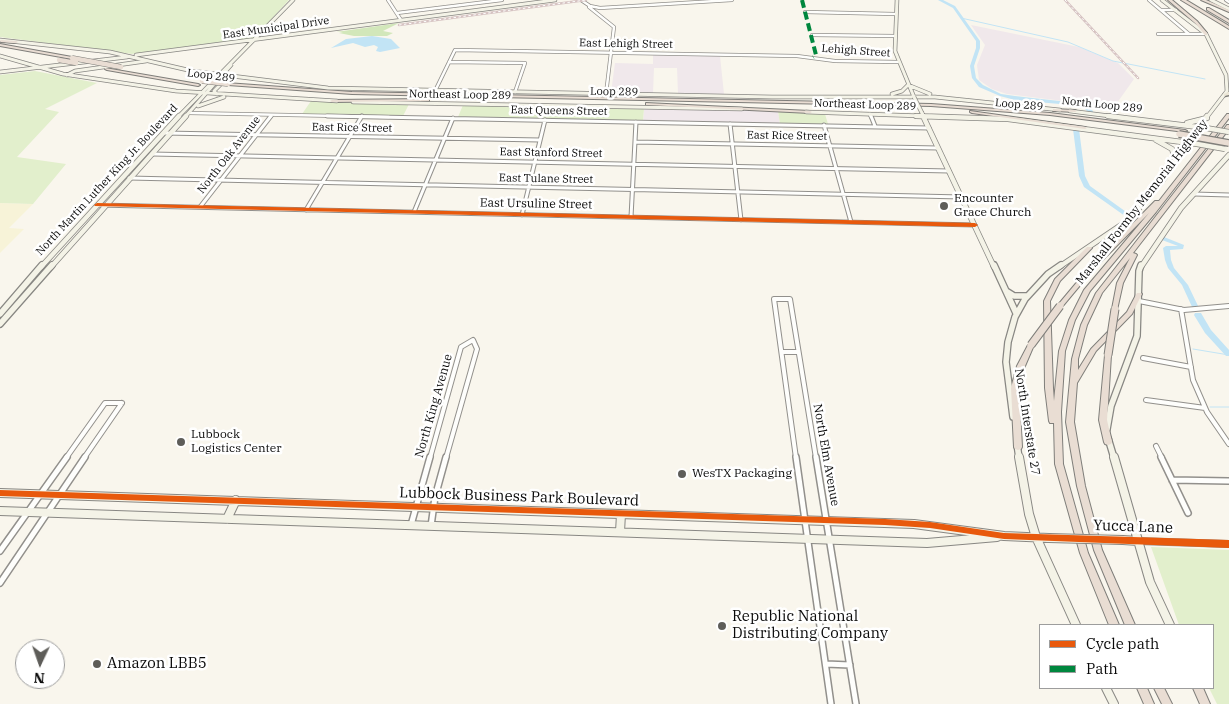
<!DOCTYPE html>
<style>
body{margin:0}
#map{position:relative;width:1229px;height:704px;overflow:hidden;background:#f9f6ed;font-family:"IBM Plex Serif",serif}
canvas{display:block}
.legend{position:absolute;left:1039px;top:624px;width:175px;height:65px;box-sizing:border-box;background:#fff;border:1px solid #9d9d9d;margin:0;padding:6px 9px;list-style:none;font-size:15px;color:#0a0a0a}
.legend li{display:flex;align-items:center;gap:10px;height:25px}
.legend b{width:25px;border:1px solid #9d9d9d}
.north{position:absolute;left:15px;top:639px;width:50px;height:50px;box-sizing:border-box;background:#fff;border:1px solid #9d9d9d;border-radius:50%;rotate:183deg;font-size:14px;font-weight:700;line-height:20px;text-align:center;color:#0a0a0a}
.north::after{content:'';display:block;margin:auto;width:18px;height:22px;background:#5e5d59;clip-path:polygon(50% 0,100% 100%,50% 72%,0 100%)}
</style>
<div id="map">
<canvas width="1229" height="704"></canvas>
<ul class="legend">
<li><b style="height:6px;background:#e8590c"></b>Cycle path</li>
<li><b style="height:6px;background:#00873e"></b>Path</li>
</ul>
<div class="north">N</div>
</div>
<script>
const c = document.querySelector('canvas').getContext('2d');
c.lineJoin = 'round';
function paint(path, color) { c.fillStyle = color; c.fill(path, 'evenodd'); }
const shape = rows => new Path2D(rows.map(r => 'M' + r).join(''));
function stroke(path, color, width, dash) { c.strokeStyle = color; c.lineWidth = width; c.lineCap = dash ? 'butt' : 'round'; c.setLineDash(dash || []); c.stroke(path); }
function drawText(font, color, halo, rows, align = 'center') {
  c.font = font + ' "IBM Plex Serif",serif'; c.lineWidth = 5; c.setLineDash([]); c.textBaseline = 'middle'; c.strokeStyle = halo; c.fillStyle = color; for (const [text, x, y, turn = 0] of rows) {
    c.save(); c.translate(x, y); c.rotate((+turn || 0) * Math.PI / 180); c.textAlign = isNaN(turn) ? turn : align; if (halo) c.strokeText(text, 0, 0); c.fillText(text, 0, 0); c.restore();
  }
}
paint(shape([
 [971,25,1079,47,1118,63,1134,79,1112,110,1071,102,1007,94,992,89,979,80,977,65,985,45],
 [653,55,720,56,724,94,678,93,677,68,654,68,653,93,611,93,615,63,653,64],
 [644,108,778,111,780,124,643,121]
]), '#f0e8eb');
paint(shape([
 [0,203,33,204,9,228,24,229,0,253]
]), '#f7f3d8');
paint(shape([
 [0,0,289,0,254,38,132,54,0,37],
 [35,71,97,83,45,109,59,112,17,157,66,164,33,204,0,203,0,75],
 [311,101,362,103,409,104,403,116,302,114],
 [463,105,644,108,643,121,458,117],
 [778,111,825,114,828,124,780,124],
 [1151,547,1229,550,1229,704,1217,704,1209,688,1213,688,1213,625,1179,625]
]), '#e2efcc');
paint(shape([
 [399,23,383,31,393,33,387,36,354,36,339,33,343,32,336,32]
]), '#d2e7ba');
paint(shape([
 [372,36,391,39,400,48,380,52,376,51,378,47,374,45,365,47,353,43,331,48,346,39]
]), '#c2e4f5');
stroke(shape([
 [961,18,1068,42,1113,61,1205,79],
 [1193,349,1229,355],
 [1210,407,1229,407]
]), '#c2e4f5', 1);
paint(shape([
 [938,0,943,0,955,6,980,41,980,48,974,66,976,78,983,85,1001,94,1015,96,1086,104,1093,111,1093,113,1089,113,1082,106,1015,100,1000,96,979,87,972,78,970,66,976,48,976,41,953,8,938,0],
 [1076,127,1079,129,1085,176,1090,186,1129,214,1129,216,1125,216,1084,187,1079,176,1073,129,1076,127],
 [1164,237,1184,245,1183,249,1170,250,1171,260,1174,268,1188,285,1199,308,1197,309,1193,309,1182,285,1168,268,1165,260,1163,248,1166,246,1178,246,1162,240,1161,239,1164,237],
 [1195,313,1201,313,1211,330,1229,350,1229,356,1226,356,1205,333,1194,315,1195,313]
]), '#c2e4f5');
const streetFar3 = shape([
 [388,0,401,20],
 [581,0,590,6,600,8,732,0],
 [1149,0,1189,34],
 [1226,0,1229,2],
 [589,7,614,27,606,94],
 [1161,10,1176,10],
 [805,12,895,14],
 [397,13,502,0],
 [1158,34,1206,34],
 [812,35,895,36],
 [449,62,525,63,515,92],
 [435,91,455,50,797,56,835,61,898,62],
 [189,113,389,117],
 [870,114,871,117],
 [270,117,272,115]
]);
const streetFar2 = shape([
 [327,116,929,128],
 [871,116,875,126],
 [730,124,741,220],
 [824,125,851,222],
 [164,133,540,140],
 [635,142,938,148],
 [152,154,949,171],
 [129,178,962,197],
 [1194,194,1229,195],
 [98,205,975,225],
 [200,207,271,116],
 [306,210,362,116],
 [414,212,453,118],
 [522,215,545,120],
 [631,217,636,122]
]);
const streetFar1 = shape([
 [1139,301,1184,310,1229,306],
 [1181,309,1193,380,1207,412,1229,444],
 [782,352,798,352],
 [1143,358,1191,367],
 [1146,400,1205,408],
 [1156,446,1162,458],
 [66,458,105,403,122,403],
 [84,458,122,403],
 [430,458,461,347,473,340,477,349,446,458],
 [796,458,774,299,790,299,816,458]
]);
const street = shape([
 [796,457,831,704],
 [816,457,856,704],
 [1161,457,1188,513],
 [1172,480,1229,481],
 [411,525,430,457],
 [431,526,435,497,446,457],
 [1138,541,1229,544],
 [0,551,67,457],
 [0,583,85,457],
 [826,664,850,665]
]);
const secondaryFar3 = shape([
 [897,0,895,51,914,97],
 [1162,0,1206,34,1226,75,1227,91,1207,117],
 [1211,0,1229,9],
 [0,40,110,52,192,71,328,88,772,97,935,97,1060,110],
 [136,55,555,0],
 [0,56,63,74,176,91,337,101],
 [0,72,127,57],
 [67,75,75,71,146,61],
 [217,94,214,91,224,81,232,78],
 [892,94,902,91,908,85,930,94],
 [353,102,742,109],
 [198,106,224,97],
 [1070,111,1118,117],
 [806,112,952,117],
 [922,113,924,117],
 [178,117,293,0],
 [185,117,231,65]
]);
const secondaryFar2 = shape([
 [916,116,1008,119,1197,144],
 [923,116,994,267],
 [1108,116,1206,128],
 [1187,123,1207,118],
 [1156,140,1172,149,1175,159],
 [41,267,179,116],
 [51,267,186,116],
 [1059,267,1130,219,1165,177,1179,152,1207,116],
 [1141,267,1181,208,1229,155]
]);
const secondaryFar1 = shape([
 [994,265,1016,313],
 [1006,291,1014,296,1027,296],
 [0,314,42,265],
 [0,324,52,265],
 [1013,417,1006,362,1008,342,1015,317,1025,299,1048,274,1061,265],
 [1107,429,1111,406,1137,336,1139,271,1141,265],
 [1108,438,1114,458],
 [1017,444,1019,458]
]);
const secondary = shape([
 [1019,457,1029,514,1036,537,1076,625],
 [1114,457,1150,582,1170,625],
 [0,493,914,524,1004,536,1049,538],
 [0,511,927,543,997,537],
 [227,519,236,500],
 [620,532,621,514],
 [1123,540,1138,541],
 [1106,688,1114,704]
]);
const primary = shape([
 [1228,92,1229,92,1229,95,1224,96,1224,94,1228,92]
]);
const highway = shape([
 [1168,0,1172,0,1197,21,1207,33,1207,35,1205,35,1195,23,1168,0],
 [1181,0,1186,0,1229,26,1229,29,1181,0],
 [1201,0,1206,0,1229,10,1229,12,1201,0],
 [1207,8,1209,8,1229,20,1229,23,1207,10,1207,8],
 [0,40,16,41,18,42,16,43,1,42,0,40],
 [0,44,72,57,74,58,72,59,0,46,0,44],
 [105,68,198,84,200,85,198,86,107,70,105,69,105,68],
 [226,83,352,92,931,104,1050,113,1185,130,1187,131,1185,132,1050,115,931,106,352,94,228,85,226,85,226,83],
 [429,99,429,101,427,101,332,102,330,101,332,100,429,99],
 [646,103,810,111,812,112,810,113,648,105,646,105,646,103],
 [1053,109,1075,110,1077,111,1075,112,1055,111,1053,111,1053,109],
 [970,111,1085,127,1087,128,1085,129,972,113,970,112,970,111],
 [1227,114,1229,114,1229,118,1156,212,1090,291,1075,320,1065,351,1061,412,1063,464,1088,553,1119,625,1109,625,1080,553,1055,464,1054,423,1050,423,1049,421,1045,388,1044,301,1055,279,1087,247,1091,247,1092,248,1091,249,1060,281,1050,301,1053,388,1054,401,1059,351,1069,320,1084,290,1149,213,1092,271,1062,307,1058,307,1057,306,1088,269,1155,201,1159,201,1227,114],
 [1227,125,1229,125,1229,129,1133,253,1136,254,1137,255,1123,283,1117,310,1115,311,1112,309,1117,283,1130,258,1102,293,1087,325,1078,359,1078,370,1091,349,1127,312,1137,293,1141,293,1142,294,1132,314,1096,351,1077,383,1074,422,1085,486,1102,550,1135,625,1125,625,1094,550,1077,486,1066,422,1072,359,1081,325,1096,293,1227,125],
 [1031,343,1034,345,1025,366,1019,388,1022,447,1021,449,1018,450,1015,449,1014,447,1011,388,1017,366,1028,345,1031,343],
 [1108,353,1111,355,1107,420,1112,442,1111,444,1108,445,1105,444,1104,442,1099,420,1105,355,1108,353],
 [1137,688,1147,688,1154,704,1144,704,1137,688],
 [1154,688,1164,688,1172,704,1162,704,1154,688],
 [1193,688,1203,688,1210,704,1200,704,1193,688]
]);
stroke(streetFar3, '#92908c', 4);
stroke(streetFar2, '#92908c', 5);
stroke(streetFar1, '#92908c', 6);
stroke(street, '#92908c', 8);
stroke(secondaryFar3, '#888783', 4.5);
stroke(secondaryFar2, '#888783', 6);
stroke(secondaryFar1, '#888783', 8);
stroke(secondary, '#888783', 10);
stroke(primary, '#7f7e7a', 3);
stroke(highway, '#7f7e7a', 2);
stroke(streetFar3, '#fefefc', 2.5);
stroke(streetFar2, '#fefefc', 3);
stroke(streetFar1, '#fefefc', 4);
stroke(street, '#fefefc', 5);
stroke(secondaryFar3, '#f4f3e7', 3);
stroke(secondaryFar2, '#f4f3e7', 4.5);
stroke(secondaryFar1, '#f4f3e7', 5.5);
stroke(secondary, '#f4f3e7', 8);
paint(primary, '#ebe6d6');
paint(highway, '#e9ddd3');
const rail = shape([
 [1065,0,1138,78],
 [399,25,586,0]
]);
stroke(rail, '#d6c3c2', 2.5);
stroke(rail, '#fff', 1, [2.5]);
const secondaryBridgeFar2 = shape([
 [914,97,922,113]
]);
const secondaryBridgeFar1 = shape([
 [1206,128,1229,132],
 [1197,144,1225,149]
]);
const secondaryBridge = shape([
 [1049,538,1123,540]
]);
const highwayBridgeFar2 = shape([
 [72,58,121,67],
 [59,60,76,63],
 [202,81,228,84]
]);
const highwayBridgeFar1 = shape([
 [1179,134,1229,143]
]);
const highwayBridge = shape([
 [1031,345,1060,306],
 [1108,355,1115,309]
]);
stroke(secondaryBridgeFar2, '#888783', 4.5, []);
stroke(secondaryBridgeFar1, '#888783', 6, []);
stroke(secondaryBridge, '#888783', 10, []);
stroke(highwayBridgeFar2, '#7f7e7a', 5.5, []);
stroke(highwayBridgeFar1, '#7f7e7a', 8, []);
stroke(highwayBridge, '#7f7e7a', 9, []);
stroke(secondaryBridgeFar2, '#f4f3e7', 3);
stroke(secondaryBridgeFar1, '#f4f3e7', 4.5);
stroke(secondaryBridge, '#f4f3e7', 8);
stroke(highwayBridgeFar2, '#e9ddd3', 4.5);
stroke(highwayBridgeFar1, '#e9ddd3', 5.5);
stroke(highwayBridge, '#e9ddd3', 7);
stroke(shape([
 [802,0,816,55,813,57]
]), '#00873e', 4, [8, 4]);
paint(shape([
 [97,203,975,223,978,225,975,227,95,206,94,205,97,203],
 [0,490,885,519,930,522,1004,533,1229,540,1229,548,1004,539,930,528,885,525,0,496,0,490]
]), '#e8590c');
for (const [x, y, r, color] of [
 [944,206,5,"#5e5d59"],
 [181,442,5,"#5e5d59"],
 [682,474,5,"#5e5d59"],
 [722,626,5,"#5e5d59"],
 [97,664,5,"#5e5d59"]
]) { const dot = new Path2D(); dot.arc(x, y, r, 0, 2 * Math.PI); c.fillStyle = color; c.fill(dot); stroke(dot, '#fff', 2); }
drawText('11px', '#0a0a0a', '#fff', [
 ["East Municipal Drive",276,28,-8],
 ["East Lehigh Street",626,44,1],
 ["Lehigh Street",856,51,4],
 ["Loop 289",211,76,7],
 ["Loop 289",614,92,1],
 ["Northeast Loop 289",460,95,1],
 ["Northeast Loop 289",865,105,2],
 ["Loop 289",1019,105,5],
 ["North Loop 289",1102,105,6],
 ["East Queens Street",559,111,1],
 ["East Rice Street",352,128,1],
 ["East Rice Street",787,136,1],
 ["East Stanford Street",551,153,1],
 ["North Oak Avenue",229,155,-52],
 ["East Tulane Street",546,179,1],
 ["North Martin Luther King Jr. Boulevard",107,180,-47]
]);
drawText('12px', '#0a0a0a', '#fff', [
 ["Encounter",954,199],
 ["Grace Church",954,213],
 ["Lubbock",191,435],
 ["Logistics Center",191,449],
 ["WesTX Packaging",692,474]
], 'left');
drawText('12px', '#0a0a0a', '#fff', [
 ["Marshall Formby Memorial Highway",1142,202,-52],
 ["East Ursuline Street",536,204,1],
 ["North King Avenue",434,406,-74],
 ["North Interstate 27",1027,422,81],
 ["North Elm Avenue",826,455,80]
]);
drawText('15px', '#0a0a0a', '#fff', [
 ["Lubbock Business Park Boulevard",519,497,2],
 ["Yucca Lane",1133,527,2]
]);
drawText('15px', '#0a0a0a', '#fff', [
 ["Republic National",732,617],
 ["Distributing Company",732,634],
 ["Amazon LBB5",107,664]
], 'left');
</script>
